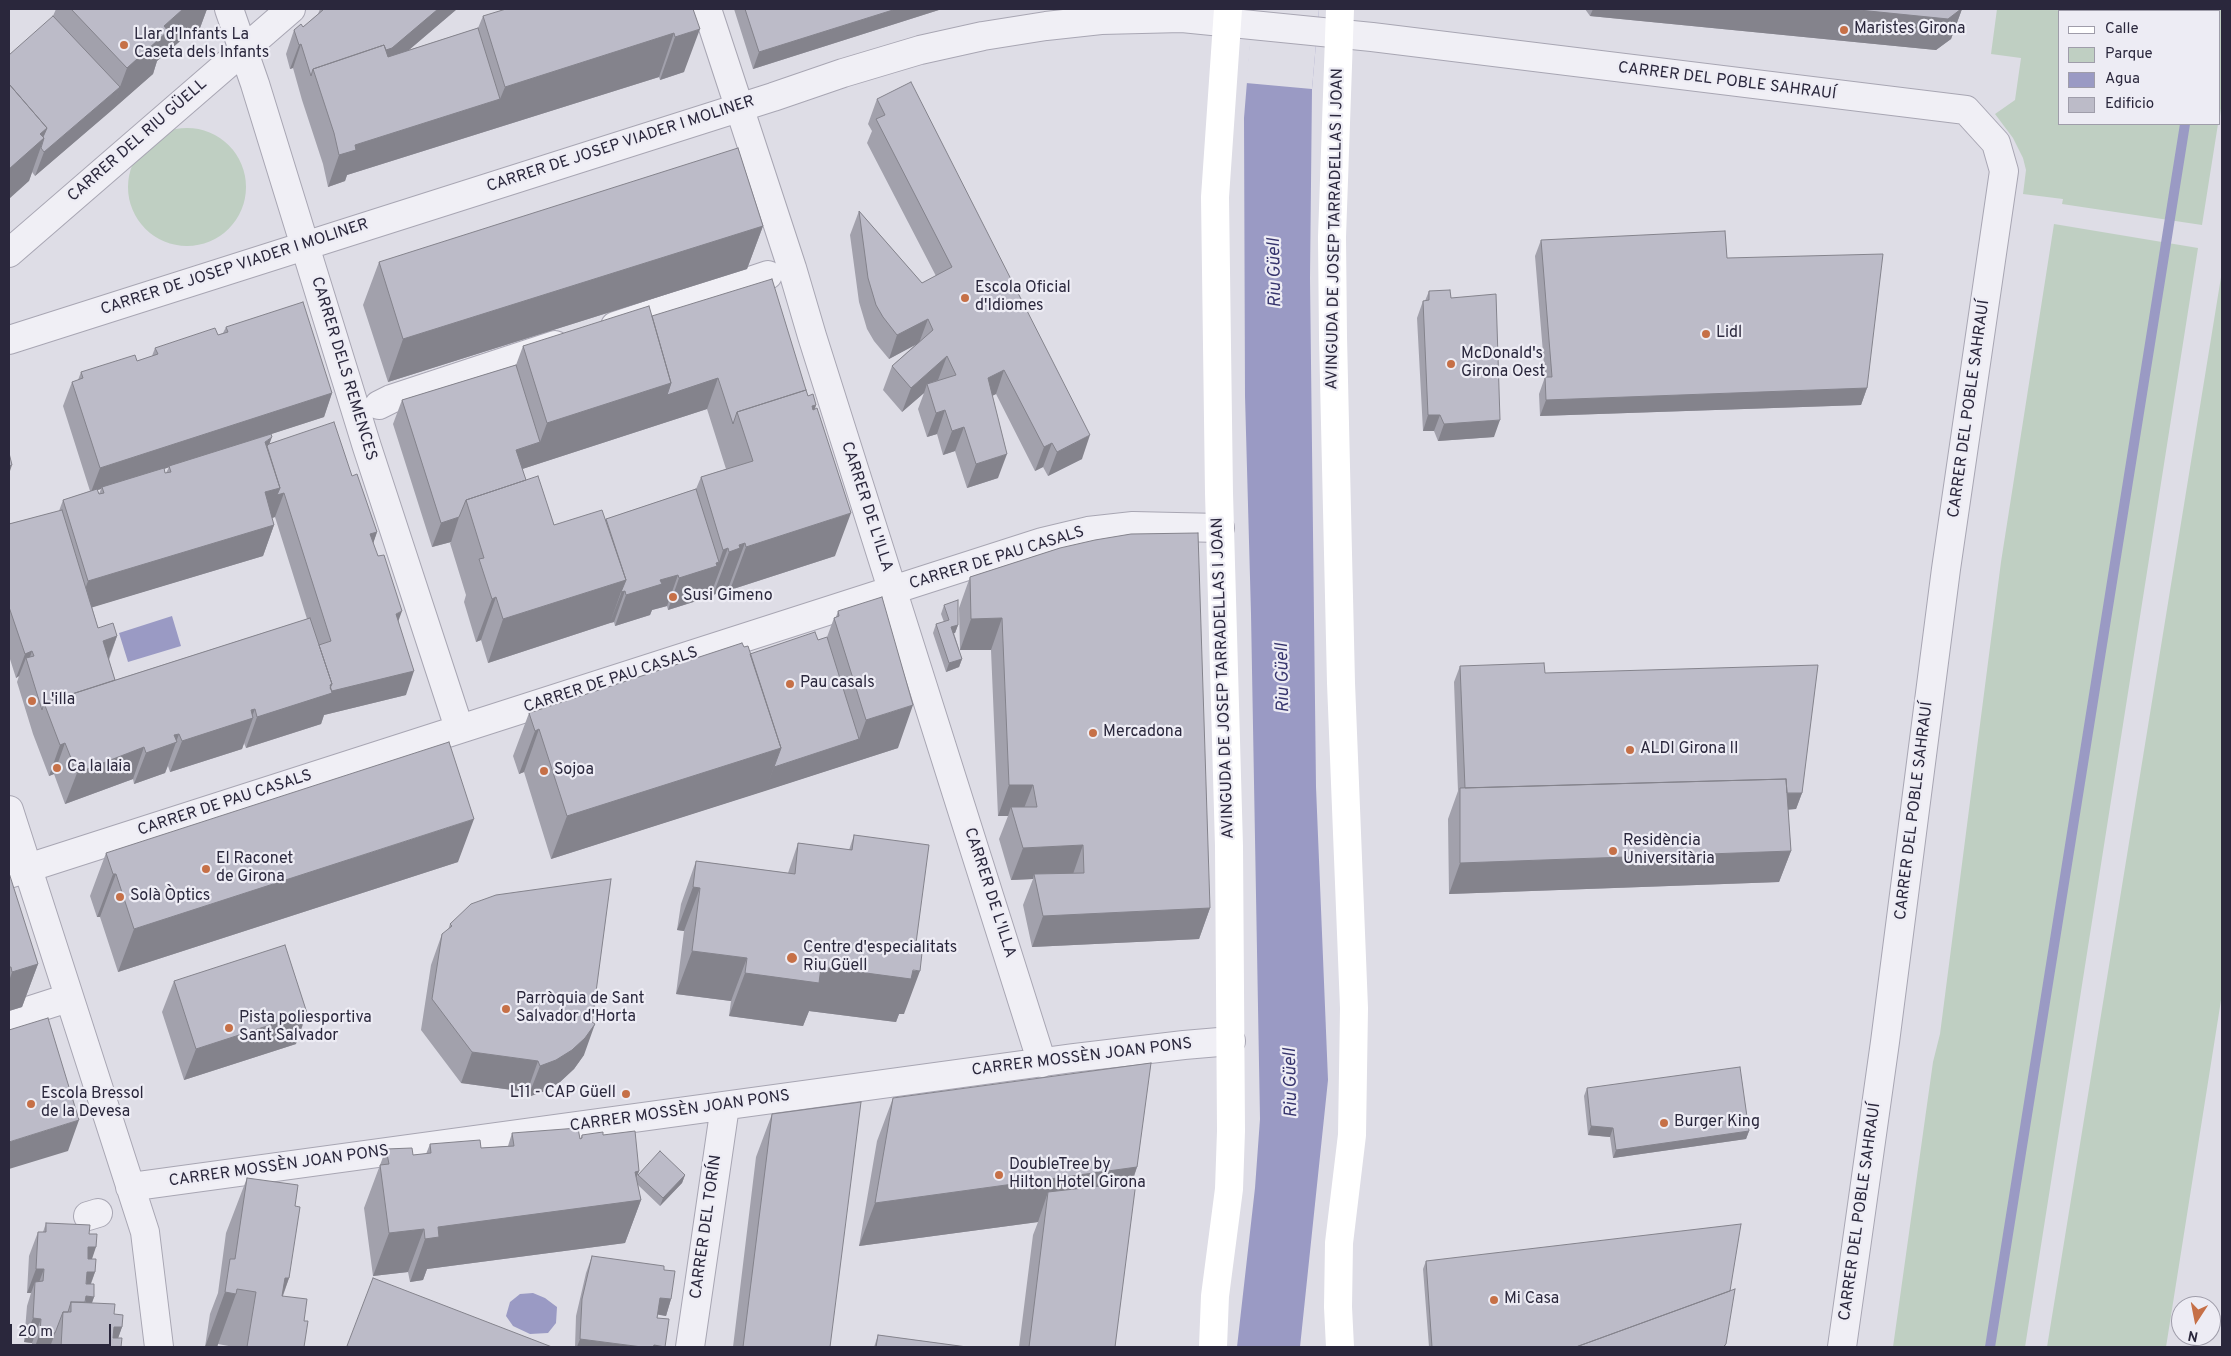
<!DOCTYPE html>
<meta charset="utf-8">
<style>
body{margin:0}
#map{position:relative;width:2231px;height:1356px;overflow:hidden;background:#dedde6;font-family:Overpass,sans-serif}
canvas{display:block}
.frame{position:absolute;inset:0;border:10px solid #2a273c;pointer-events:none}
.legend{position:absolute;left:2058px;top:10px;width:162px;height:115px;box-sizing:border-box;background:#edecf4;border:1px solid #9f9daa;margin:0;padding:6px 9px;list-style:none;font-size:15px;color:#2a273c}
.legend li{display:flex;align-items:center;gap:10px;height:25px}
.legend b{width:25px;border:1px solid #9f9daa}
.north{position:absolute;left:2171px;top:1296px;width:50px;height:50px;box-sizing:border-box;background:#edecf4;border:1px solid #9f9daa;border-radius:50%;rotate:191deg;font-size:14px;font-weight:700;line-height:20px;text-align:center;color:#2a273c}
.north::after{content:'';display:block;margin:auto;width:18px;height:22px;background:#c67047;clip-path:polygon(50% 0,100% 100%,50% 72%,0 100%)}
.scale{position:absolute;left:10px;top:1324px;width:101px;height:22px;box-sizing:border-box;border:2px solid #2a273c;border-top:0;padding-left:6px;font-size:15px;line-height:18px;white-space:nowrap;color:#2a273c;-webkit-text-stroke:4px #edecf4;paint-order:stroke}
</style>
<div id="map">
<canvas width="2231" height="1356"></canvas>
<div class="frame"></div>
<ul class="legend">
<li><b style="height:6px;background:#fff"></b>Calle</li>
<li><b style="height:14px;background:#bfcfc2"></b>Parque</li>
<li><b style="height:14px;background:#9a9ac4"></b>Agua</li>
<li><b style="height:14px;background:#bcbbc8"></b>Edificio</li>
</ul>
<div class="north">N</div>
<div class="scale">20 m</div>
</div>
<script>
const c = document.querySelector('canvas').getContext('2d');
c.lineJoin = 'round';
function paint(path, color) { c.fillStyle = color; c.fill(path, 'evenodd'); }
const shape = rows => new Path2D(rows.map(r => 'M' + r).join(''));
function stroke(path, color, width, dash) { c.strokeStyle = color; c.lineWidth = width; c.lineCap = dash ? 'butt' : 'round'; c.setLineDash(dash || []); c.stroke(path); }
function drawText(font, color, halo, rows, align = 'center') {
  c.font = font + ' Overpass,sans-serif'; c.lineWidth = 4.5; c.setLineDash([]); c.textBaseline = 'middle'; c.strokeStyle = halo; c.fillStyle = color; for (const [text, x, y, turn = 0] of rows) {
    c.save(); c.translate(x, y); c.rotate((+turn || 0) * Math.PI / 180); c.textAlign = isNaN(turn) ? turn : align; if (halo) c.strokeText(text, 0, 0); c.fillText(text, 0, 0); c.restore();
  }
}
paint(shape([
 [1997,9,2222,9,2222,101,2220,116,2220,11,2060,11,2060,124,2218,124,2202,225,2062,204,2063,199,2023,194,2026,170,2023,158,2013,138,1995,114,2015,100,2021,58,1991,54],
 '128 187a59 59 0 1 1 118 0a59 59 0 1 1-118 0Z',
 [2054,224,2198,248,2025,1347,1893,1347,1933,1062,1940,1034,2001,562],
 [2222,271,2222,994,2166,1347,2047,1347]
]), '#bfcfc2');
paint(shape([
 [1253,9,1319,9,1312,89,1310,278,1316,787,1328,1080,1300,1347,1237,1347,1255,1188,1260,1119,1251,614,1245,396,1244,118],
 [172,616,181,646,128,662,119,633],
 [533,1293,545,1298,557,1307,556,1323,548,1333,530,1334,513,1326,506,1316,510,1302,520,1294]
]), '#9a9ac4');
paint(shape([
 [1253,9,1319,9,1312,89,1246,83]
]), '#dedde6');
stroke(shape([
 [2203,11,2204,9],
 [1990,1347,2185,124]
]), '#9a9ac4', 10);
const street = shape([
 [229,9,255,84,367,447,459,728],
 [707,9,792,268,812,336,1042,1063],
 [9,253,291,9],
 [615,326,768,275],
 [9,340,773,97,843,73,920,50,983,36,1046,26,1101,20,1182,18,1372,37,1966,110,1996,143,2004,171,1946,569,1885,1042,1842,1347],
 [379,405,391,399,555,345],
 [9,810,145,1232,159,1347],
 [9,874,1042,542,1088,531,1133,526,1220,528],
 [9,1017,68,998],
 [130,1187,1073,1058,1184,1045,1231,1041],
 [88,1216,98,1213],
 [690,1347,725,1106]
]);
stroke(street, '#a8a6b3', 30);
stroke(street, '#f0eff5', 28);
stroke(shape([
 [1340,9,1332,237,1333,337,1341,683,1354,1008,1352,1135,1339,1243,1338,1307,1340,1347],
 [1213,1347,1215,1296,1229,1189,1231,1131,1229,846,1219,493,1215,197,1228,9]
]), '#fff', 28);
paint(shape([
 [56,9,207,9,200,28,193,30,157,61,153,74,35,176,32,172,29,181,53,16],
 [320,9,457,9,409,50,478,28,483,16,693,9,684,72,660,80,659,77,347,175,345,181,328,187,323,164,302,100,293,68,290,69,286,54,294,30,303,27,318,14],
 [734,9,942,9,753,69],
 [1585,9,1962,9,1951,39,1936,50,1590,16],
 [877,99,1082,459,1048,476,1043,467,1035,471,996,394,992,396,998,478,967,488,955,451,943,455,937,434,927,437,918,409,924,393,902,412,883,390,892,366,916,344,889,359,874,341,867,329,859,302,850,235,859,211,922,283,936,276,867,143,872,131,868,124],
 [763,226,747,269,388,382,363,305,379,262],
 [1541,240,1727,258,1867,388,1861,405,1540,416,1539,394,1545,377,1535,256],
 [1429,291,1451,298,1494,437,1438,441,1434,431,1423,431,1417,318,1423,301,1425,301],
 [652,316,806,390,808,396,816,405,815,409,835,556,730,590,729,586,726,587,724,591,713,595,712,591,708,593,706,598,668,610,667,606,652,610,650,615,615,626,614,622,610,623,488,663,481,640,476,642,464,602,466,595,450,543,451,542,432,547,393,424,402,400,516,365,523,346],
 [707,409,726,469,701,477,696,489,606,519,554,525,526,480,522,469],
 [226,327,332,393,324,417,249,441,269,444,352,476,377,532,373,543,398,622,406,695,324,715,321,724,246,748,244,743,242,749,170,772,168,766,165,773,134,784,133,779,65,804,54,774,49,776,33,734,17,682,19,676,16,678,9,656,9,524,59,511,63,500,90,491,63,406,72,382,78,380,81,372,137,361,152,356,155,348,218,335,223,333],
 [169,467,166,473,165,473,164,469],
 [101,489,99,494,97,490],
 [275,517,307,619,115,680,109,660,117,636,98,628,92,607,263,556,274,525,272,518],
 [1060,548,1210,908,1199,939,1032,947,1023,905,1033,879,1011,880,999,839,1008,816,998,816,991,650,960,650,959,608,970,577],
 [944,605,958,625,955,633,954,633,962,659,959,667,946,672,933,633,936,624,944,622,941,614],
 [838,611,898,748,551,859,524,772,519,774,513,756,529,713,744,647,750,654,818,640,827,637,834,618,836,617],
 [1460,666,1545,673,1802,793,1796,809,1788,810,1791,851,1779,882,1449,894,1448,819,1458,791,1454,682],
 [854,835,904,1014,899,1014,896,1022,809,1011,803,1026,729,1016,731,1001,676,994,684,931,677,930,681,904,696,861,788,873,798,843,849,850],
 [106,853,458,862,118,972,100,917,97,917,90,896],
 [9,877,38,964,22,1007,9,1011],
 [450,924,584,1055,574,1069,560,1082,545,1091,528,1097,527,1092,461,1083,421,1030,431,965,442,934,448,930],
 [174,981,296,1044,184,1080,162,1012],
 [1587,1088,1749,1131,1746,1139,1613,1158,1610,1137,1588,1135,1584,1096],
 [893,1098,1137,1167,1132,1183,1115,1347,1019,1347,1033,1235,1038,1222,859,1246,877,1141],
 [772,1114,830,1347,733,1347,756,1157],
 [512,1133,580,1139,582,1135,603,1135,639,1171,636,1179,638,1175,685,1175,682,1183,660,1206,638,1185,641,1200,625,1243,427,1269,423,1280,410,1282,408,1272,373,1276,364,1208,386,1149,413,1155,426,1154,430,1144,481,1148,508,1146],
 [247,1178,295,1206,289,1278,283,1296,304,1321,304,1347,234,1347,218,1344,217,1347,205,1347,210,1314,218,1293,226,1233],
 [46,1223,89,1234,92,1259,95,1272,91,1284,94,1297,92,1303,114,1314,122,1327,118,1338,121,1347,32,1347,32,1343,24,1342,27,1306,31,1293,27,1293,29,1256,38,1232,43,1232],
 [592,1256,671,1299,666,1316,658,1314,657,1318,665,1347,575,1347,576,1316,586,1273],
 [1426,1261,1730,1291,1726,1344,1725,1347,1429,1347,1423,1269],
 [878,1335,967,1347,874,1347]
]), '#a2a1ac');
paint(shape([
 [183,9,207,9,200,28,193,30,157,61,153,74,111,111,127,68,164,26],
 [438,9,457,9,383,72,322,94],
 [896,9,942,9,753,69,759,52],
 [1593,9,1962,9,1951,39,1936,50,1590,16],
 [700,29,684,72,660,80,675,37],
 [674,33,659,77,347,175,345,181,328,187,339,155,355,145,500,99,505,87],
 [301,44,293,68,290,69,299,45],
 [120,87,111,111,35,176,44,152],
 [47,128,44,138,29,181,9,199,9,169,40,134],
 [763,226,747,269,388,382,403,339],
 [928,319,919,343,889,359,897,335],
 [947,356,938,380,927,384,924,393,902,412,911,388],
 [1004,370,996,394,979,402,988,378],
 [718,378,707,409,507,474,516,450,540,442,547,423,671,383],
 [1867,388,1861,405,1540,416,1546,400],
 [332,393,324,417,102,489,102,487,101,489,91,492,100,468],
 [816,405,800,448,812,406],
 [945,410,937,434,927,437,936,413],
 [1428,415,1440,415,1434,431,1423,431],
 [1500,420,1494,437,1438,441,1444,424],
 [964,427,955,451,943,455,952,431],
 [1090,435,1082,459,1048,476,1057,452],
 [272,437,265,456,265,442],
 [1052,443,1043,467,1035,471,1044,447],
 [1007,454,998,478,967,488,976,464],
 [12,465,9,474,9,466],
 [280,488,284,493,275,517,269,519,265,492],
 [851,513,835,556,730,590,746,547],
 [459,517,451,542,432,547,441,523],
 [274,525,263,556,77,612,88,581],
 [377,532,369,556,370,534],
 [745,543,729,586,726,587,724,591,713,595,729,552,739,545],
 [728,548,712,591,708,593,706,598,668,610,679,578,719,562,723,550],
 [678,575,667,606,652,610,650,615,615,626,626,595,660,580],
 [626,580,610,623,488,663,503,619],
 [625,591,614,622,610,623,621,592],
 [496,597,481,640,476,642,492,599],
 [402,611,393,636,396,614],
 [1002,618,991,650,960,650,971,619],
 [958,625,955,633,948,635,951,627],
 [117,636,108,660,103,641],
 [32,651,28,663,26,658,19,676,16,678,25,654],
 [962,659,959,667,946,672,949,663],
 [414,671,406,695,324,715,321,724,246,748,257,717,330,685],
 [913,705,898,748,765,791,774,767,859,739,866,720],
 [255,709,251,719,253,718,242,749,170,772,182,741],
 [539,729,524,772,519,774,535,731],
 [179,734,165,773,134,784,146,753,174,735],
 [65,743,54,774,49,776,60,745],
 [144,747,133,779,65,804,77,773],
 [781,748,765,791,551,859,567,816],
 [1009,785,1033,785,1021,816,1011,807,1008,816,998,816],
 [1802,793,1796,809,1460,819,1466,802],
 [474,819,458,862,118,972,134,929],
 [1083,845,1072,877,1034,874,1033,879,1011,880,1023,848],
 [1791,851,1779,882,1449,894,1460,863],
 [113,874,116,874,100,917,97,917],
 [693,887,700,888,684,931,677,930],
 [1210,908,1199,939,1032,947,1043,916],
 [692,951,747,958,731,1001,676,994],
 [38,964,22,1007,9,1011,9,981,12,972],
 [821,967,920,971,904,1014,899,1014,896,1022,809,1011,803,1026,729,1016,745,973],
 [307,1013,296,1044,184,1080,196,1049],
 [595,1024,584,1055,574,1069,560,1082,545,1091,528,1097,540,1066],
 [472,1052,538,1061,527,1092,461,1083],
 [79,1120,68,1151,9,1169,9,1142],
 [1591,1126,1613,1128,1610,1137,1588,1135],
 [1749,1131,1746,1139,1613,1158,1616,1150],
 [1137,1167,1122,1210,1048,1192,1038,1222,859,1246,875,1203],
 [639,1171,628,1201,641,1200,625,1243,427,1269,423,1280,410,1282,425,1239,438,1227],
 [685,1175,682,1183,660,1206,663,1198],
 [424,1229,408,1272,373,1276,389,1233],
 [88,1247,96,1247,88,1271],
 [36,1269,44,1269,35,1293,35,1282,31,1293,27,1293],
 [87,1272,95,1272,86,1296],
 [285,1278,289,1278,269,1333],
 [225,1292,236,1294,217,1347,205,1347],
 [86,1296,94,1297,85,1321],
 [660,1298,671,1299,666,1316,654,1314],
 [33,1318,41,1319,32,1343,24,1342],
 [114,1327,122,1327,115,1347,107,1347],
 [40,1332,55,1333,50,1347,35,1347],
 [580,1339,642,1347,577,1347],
 [654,1345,665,1347,653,1347]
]), '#84838c');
const building = shape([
 [71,9,183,9,164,26,168,31,127,68,71,9],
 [322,9,438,9,392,48,386,50,384,45,313,69,311,76,301,44,299,45,294,30,301,24,303,27,323,10,322,9],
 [506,9,693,9,700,29,675,37,674,33,505,87,483,16,506,9],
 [745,9,896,9,759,52,745,9],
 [1849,9,1961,9,1948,19,1849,9],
 [53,16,120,87,44,152,41,148,44,138,43,137,47,128,9,84,9,55,53,16],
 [478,28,500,99,355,145,356,150,339,155,334,133,313,69,384,45,388,57,478,28],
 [911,82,1090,435,1057,452,1052,443,1044,447,1004,370,988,378,1007,454,976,464,964,427,952,431,945,410,936,413,927,384,956,375,947,356,911,388,892,366,933,330,928,319,897,335,883,317,876,305,868,278,859,211,922,283,952,267,876,119,885,115,877,99,911,82],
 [9,84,47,128,40,134,44,138,9,169,9,84],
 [738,148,763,226,403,339,379,262,738,148],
 [1725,231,1727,258,1883,254,1867,388,1546,400,1545,377,1552,377,1541,240,1725,231],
 [772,279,806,390,737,412,733,424,718,378,667,395,671,383,652,316,772,279],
 [1450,290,1451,298,1496,294,1500,420,1444,424,1440,415,1428,415,1423,301,1429,300,1429,291,1450,290],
 [303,302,332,393,100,468,72,382,83,378,81,372,135,355,137,361,158,354,155,348,215,328,218,335,228,332,226,327,303,302],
 [649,306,671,383,547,423,523,346,649,306],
 [516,365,540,442,516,450,526,480,466,500,459,517,441,523,402,400,516,365],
 [806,390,808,396,813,394,816,405,812,406,813,410,817,408,851,513,746,547,745,543,739,545,740,548,729,552,728,548,723,550,701,477,753,461,737,412,806,390],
 [334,422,352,476,357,474,377,532,370,534,378,556,384,555,402,611,396,614,414,671,332,691,330,688,332,684,319,645,331,641,284,493,277,495,280,488,267,446,269,444,334,422],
 [271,434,272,437,265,442,280,488,265,492,274,525,88,581,63,500,97,489,99,494,104,493,102,487,164,468,165,473,171,472,169,466,271,434],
 [9,453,12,465,9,466,9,453],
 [538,476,554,525,602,510,626,580,503,619,496,597,492,599,479,559,484,558,466,500,538,476],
 [696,489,719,562,716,563,717,566,679,578,678,575,660,580,662,584,626,595,625,591,621,592,626,580,606,519,696,489],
 [62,510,98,628,113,623,117,636,103,641,115,680,44,703,42,710,26,658,34,656,32,651,25,654,9,607,9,524,62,510],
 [1198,533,1210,908,1043,916,1034,874,1084,873,1083,845,1023,848,1011,807,1037,807,1033,785,1009,785,1002,618,971,619,970,577,1060,548,1095,540,1131,534,1198,533],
 [882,597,913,705,866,720,834,618,839,616,838,611,882,597],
 [958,600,958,625,951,627,962,659,949,663,936,624,949,620,944,605,958,600],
 [310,618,332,684,330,685,332,693,257,717,255,709,251,710,253,718,182,741,179,734,174,735,177,742,146,753,144,747,77,773,65,743,60,745,44,703,310,618],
 [815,632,818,640,827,637,859,739,774,767,781,748,750,654,815,632],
 [742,643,744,647,748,646,781,748,567,816,539,729,535,731,529,713,742,643],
 [1544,663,1545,673,1818,665,1802,793,1787,793,1786,779,1465,788,1460,666,1544,663],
 [449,742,474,819,134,929,116,874,113,874,106,853,449,742],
 [1786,779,1791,851,1460,863,1460,788,1786,779],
 [854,835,929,845,916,943,923,944,920,971,913,970,911,979,821,967,819,983,745,973,747,958,692,951,700,888,693,887,696,861,795,874,798,843,852,850,854,835],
 [10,876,38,964,12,972,11,967,9,967,9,877,10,876],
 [611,879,592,1022,595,1024,585,1038,572,1050,556,1060,540,1066,538,1061,472,1052,432,999,442,934,452,926,450,924,471,904,496,895,611,879],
 [285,945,307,1013,196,1049,174,981,285,945],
 [48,1018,79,1120,9,1142,9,1030,48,1018],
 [1151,1063,1137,1167,875,1203,893,1098,1151,1063],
 [1740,1067,1749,1131,1616,1150,1613,1128,1591,1126,1587,1088,1740,1067],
 [861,1102,830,1347,743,1347,772,1114,861,1102],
 [578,1128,580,1139,582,1138,582,1135,603,1132,603,1135,635,1131,639,1171,635,1172,641,1200,438,1227,439,1237,425,1239,424,1229,389,1233,380,1165,389,1164,386,1149,412,1148,413,1155,431,1153,430,1144,480,1140,481,1148,514,1146,512,1133,578,1128],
 [660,1151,685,1175,663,1198,638,1175,660,1151],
 [247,1178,298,1185,295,1206,300,1207,289,1278,285,1278,282,1296,307,1299,304,1321,308,1321,304,1347,247,1347,256,1292,237,1289,236,1294,225,1292,230,1259,235,1259,247,1178],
 [1136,1182,1115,1347,1029,1347,1048,1192,1136,1182],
 [46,1223,90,1225,89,1234,97,1234,96,1247,88,1247,88,1259,96,1259,95,1272,87,1272,86,1284,94,1284,94,1297,86,1296,85,1302,71,1302,68,1312,63,1312,55,1333,40,1332,41,1319,33,1318,35,1282,43,1281,44,1269,36,1269,38,1232,46,1232,46,1223],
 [1741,1224,1730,1291,1576,1347,1432,1347,1426,1261,1741,1224],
 [592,1256,664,1266,664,1270,675,1271,671,1299,660,1298,657,1318,669,1319,665,1347,654,1345,653,1347,642,1347,580,1339,582,1299,592,1256],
 [373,1278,552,1347,351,1347,347,1346,373,1278],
 [1735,1289,1726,1344,1723,1347,1576,1347,1735,1289],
 [71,1302,115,1304,114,1314,123,1315,122,1327,114,1327,113,1338,122,1338,121,1347,61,1347,63,1312,71,1312,71,1302],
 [878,1335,967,1347,876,1347,878,1335]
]);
paint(building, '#bcbbc8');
stroke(building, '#84838c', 1);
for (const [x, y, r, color] of [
 [1844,30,5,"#c67047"],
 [124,45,5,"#c67047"],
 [965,298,5,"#c67047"],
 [1706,334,5,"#c67047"],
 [1451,364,5,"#c67047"],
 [673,597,5,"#c67047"],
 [790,684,5,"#c67047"],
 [32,701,5,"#c67047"],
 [1093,733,5,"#c67047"],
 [1630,750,5,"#c67047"],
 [57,768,5,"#c67047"],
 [544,771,5,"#c67047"],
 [1613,851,5,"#c67047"],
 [206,869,5,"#c67047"],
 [120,897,5,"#c67047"],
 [792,958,6,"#c67047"],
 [506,1009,5,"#c67047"],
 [229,1028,5,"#c67047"],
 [626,1094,5,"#c67047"],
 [31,1104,5,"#c67047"],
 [1664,1123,5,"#c67047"],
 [999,1175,5,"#c67047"],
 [1494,1300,5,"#c67047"]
]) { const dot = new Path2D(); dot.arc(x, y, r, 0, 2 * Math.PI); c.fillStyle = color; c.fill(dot); stroke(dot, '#edecf4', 2); }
drawText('16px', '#2a273c', '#edecf4', [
 ["Maristes Girona",1854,30],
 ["Llar d'Infants La",134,36],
 ["Caseta dels Infants",134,54],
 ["Escola Oficial",975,289],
 ["d'Idiomes",975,307],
 ["Lidl",1716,334],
 ["McDonald's",1461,355],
 ["Girona Oest",1461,373],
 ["Susi Gimeno",683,597],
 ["Pau casals",800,684],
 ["L'illa",42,701],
 ["Mercadona",1103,733],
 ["ALDI Girona II",1640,750],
 ["Ca la Iaia",67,768],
 ["Sojoa",554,771],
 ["Residència",1623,842],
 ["Universitària",1623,860],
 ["El Raconet",216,860],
 ["de Girona",216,878],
 ["Solà Òptics",130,897],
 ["Centre d'especialitats",803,949],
 ["Riu Güell",803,967],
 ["Parròquia de Sant",516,1000],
 ["Salvador d'Horta",516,1018],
 ["Pista poliesportiva",239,1019],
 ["Sant Salvador",239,1037],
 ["L11 - CAP Güell",616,1094,"right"],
 ["Escola Bressol",41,1095],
 ["de la Devesa",41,1113],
 ["Burger King",1674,1123],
 ["DoubleTree by",1009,1166],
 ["Hilton Hotel Girona",1009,1184],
 ["Mi Casa",1504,1300]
], 'left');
drawText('16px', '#2a273c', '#edecf4', [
 ["CARRER DEL POBLE SAHRAUÍ",1727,82,7],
 ["CARRER DEL RIU GÜELL",138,141,-41],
 ["CARRER DE JOSEP VIADER I MOLINER",621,145,-18],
 ["AVINGUDA DE JOSEP TARRADELLAS I JOAN",1336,229,-89],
 ["CARRER DE JOSEP VIADER I MOLINER",235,268,-18],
 ["CARRER DELS REMENCES",343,369,73],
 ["CARRER DEL POBLE SAHRAUÍ",1970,409,-82],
 ["CARRER DE L'ILLA",866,507,72],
 ["CARRER DE PAU CASALS",997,559,-17],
 ["AVINGUDA DE JOSEP TARRADELLAS I JOAN",1224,678,-92],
 ["CARRER DE PAU CASALS",611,681,-18],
 ["CARRER DE PAU CASALS",225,804,-18],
 ["CARRER DEL POBLE SAHRAUÍ",1915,811,-83],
 ["CARRER DE L'ILLA",989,893,72],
 ["CARRER MOSSÈN JOAN PONS",1082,1058,-7],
 ["CARRER MOSSÈN JOAN PONS",680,1112,-8],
 ["CARRER MOSSÈN JOAN PONS",279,1167,-8],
 ["CARRER DEL POBLE SAHRAUÍ",1861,1212,-82],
 ["CARRER DEL TORÍN",707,1227,-82]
]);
drawText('italic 18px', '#36346d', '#edecf4', [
 ["Riu Güell",1276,273,-91],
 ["Riu Güell",1284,678,-91],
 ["Riu Güell",1292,1083,-91]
]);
</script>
